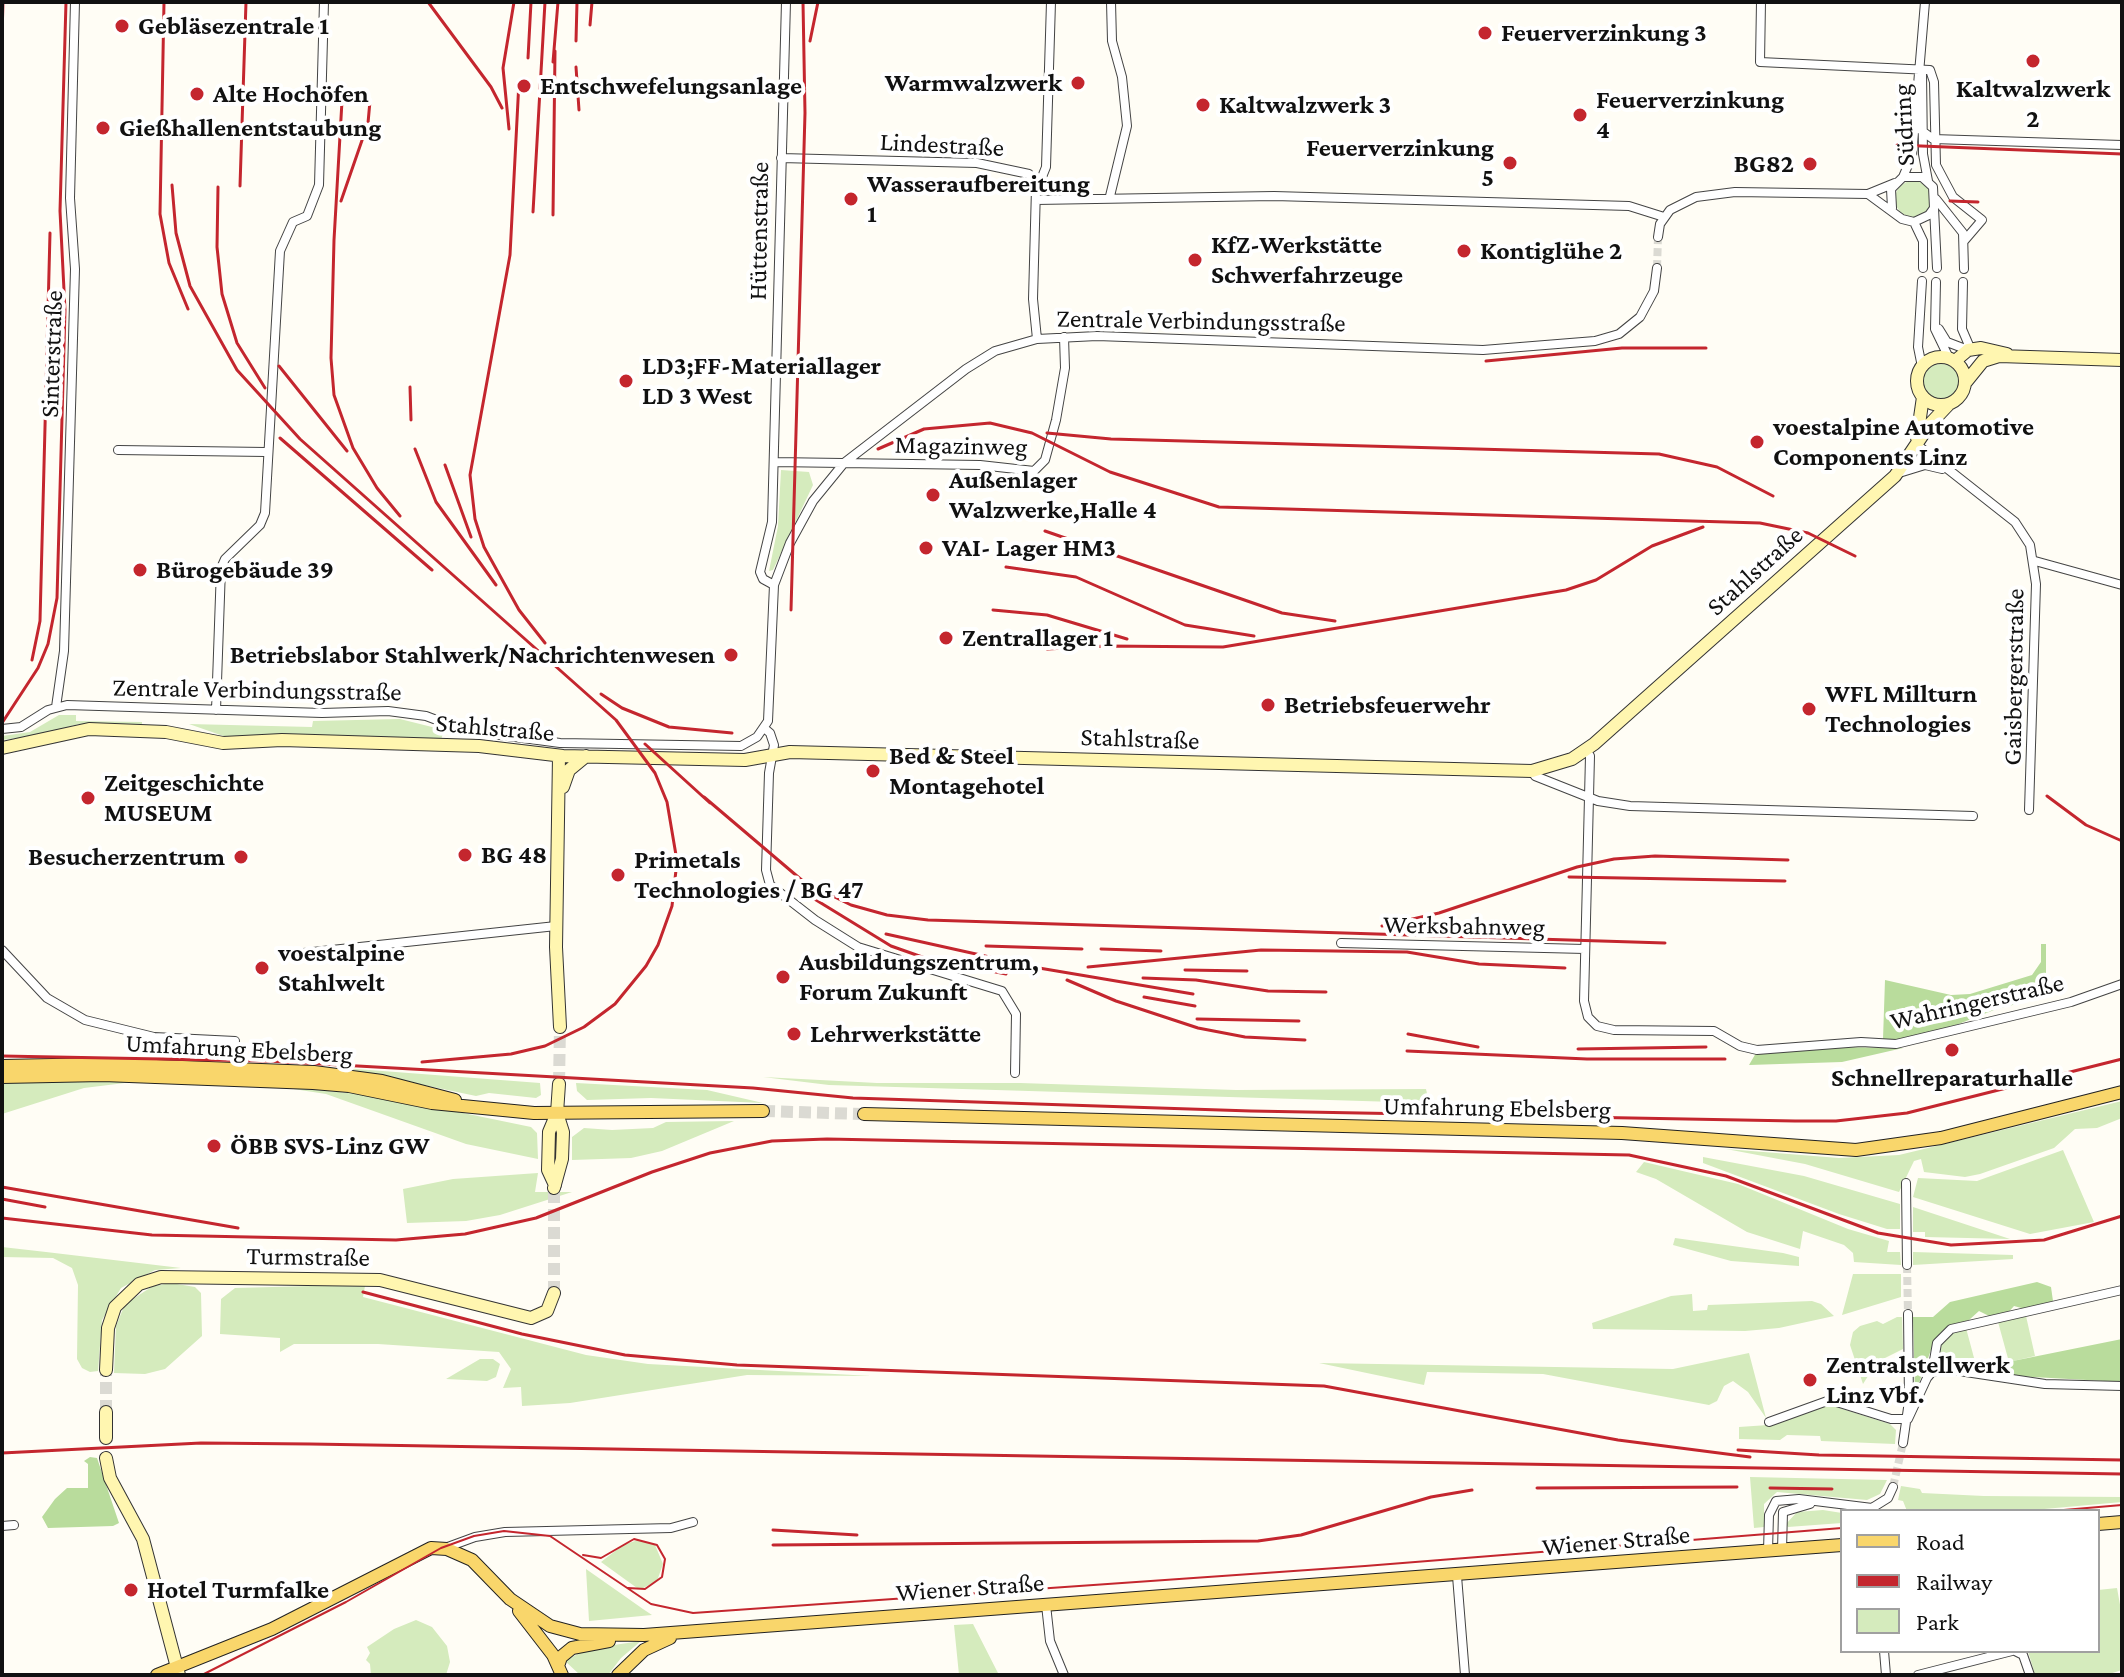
<!DOCTYPE html>
<meta charset="utf-8">
<style>
body{margin:0}
#map{position:relative;width:2124px;height:1677px;overflow:hidden;background:#fffdf5;font-family:"Crimson Pro",serif}
canvas{display:block}
.frame{position:absolute;inset:0;border:4px solid #111;pointer-events:none}
.legend{position:absolute;left:1840px;top:1509px;width:260px;height:144px;box-sizing:border-box;background:#fff;border:2px solid #a0a0a0;margin:0;padding:10px 14px;list-style:none;font-size:24px;color:#111}
.legend li{display:flex;align-items:center;gap:16px;height:40px}
.legend b{width:40px;border:2px solid #a0a0a0}
</style>
<div id="map">
<canvas width="2124" height="1677"></canvas>
<div class="frame"></div>
<ul class="legend">
<li><b style="height:10px;background:#f9d66b"></b>Road</li>
<li><b style="height:10px;background:#c4262e"></b>Railway</li>
<li><b style="height:22px;background:#d5ebbd"></b>Park</li>
</ul>
</div>
<script>
const c = document.querySelector('canvas').getContext('2d');
c.lineJoin = 'round';
function paint(path, color) { c.fillStyle = color; c.fill(path, 'evenodd'); }
const shape = rows => new Path2D(rows.map(r => 'M' + r).join(''));
function stroke(path, color, width, dash) { c.strokeStyle = color; c.lineWidth = width; c.lineCap = dash ? 'butt' : 'round'; c.setLineDash(dash || []); c.stroke(path); }
function drawText(font, color, halo, rows, align = 'center') {
  c.font = font + ' "Crimson Pro",serif'; c.lineWidth = 8; c.setLineDash([]); c.textBaseline = 'middle'; c.strokeStyle = halo; c.fillStyle = color; for (const [text, x, y, turn = 0] of rows) {
    c.save(); c.translate(x, y); c.rotate((+turn || 0) * Math.PI / 180); c.textAlign = isNaN(turn) ? turn : align; if (halo) c.strokeText(text, 0, 0); c.fillText(text, 0, 0); c.restore();
  }
}
paint(shape([
 '1895 199a18 18 0 1 1 36 0a18 18 0 1 1-36 0Z',
 '1923 382a18 18 0 1 1 36 0a18 18 0 1 1-36 0Z',
 [781,470,809,472,813,485,773,570,769,571,778,526],
 [59,715,76,715,76,721,142,722,142,725,79,724,34,736,2,740,2,736,30,732],
 [400,719,444,730,441,740,229,738,189,724,312,727,313,721],
 [343,1068,540,1083,541,1095,536,1098,489,1093,476,1096],
 [763,1077,877,1083,1020,1083,1236,1090,1426,1089,1429,1103,829,1085],
 [39,1080,133,1082,84,1088,2,1114,2,1082],
 [576,1083,707,1090,763,1103,651,1098,587,1100,577,1091],
 [274,1086,381,1096,531,1127,537,1133,538,1159,466,1144,326,1094],
 [2122,1101,2122,1118,2097,1128,2075,1129,2054,1148,1980,1174,1965,1177,1924,1172,1921,1159,1914,1161,1899,1192,1805,1164,1726,1149,1839,1158,1899,1155],
 [734,1121,662,1151,631,1158,572,1160,572,1137,584,1128,612,1130,653,1128,666,1122],
 [2063,1150,2094,1222,2030,1234,1913,1197,1918,1178,1977,1181],
 [1703,1157,1804,1176,1900,1204,1900,1229,1887,1229,1839,1214,1703,1163],
 [1644,1162,1738,1184,1848,1229,1889,1241,1887,1252,1900,1252,1901,1265,1854,1262,1853,1253,1844,1245,1803,1231,1800,1249,1747,1232,1656,1179,1636,1172],
 [538,1173,535,1192,572,1192,500,1215,466,1221,407,1223,403,1189,453,1179],
 [1913,1207,2010,1239,1925,1237,1925,1232,1913,1232],
 [1675,1238,1783,1253,1799,1257,1799,1266,1731,1261,1673,1245],
 [2,1247,46,1252,181,1268,155,1270,121,1288,102,1320,98,1371,90,1372,82,1368,77,1359,78,1285,72,1268,53,1258,2,1257],
 [1913,1252,2013,1255,2013,1259,1913,1265],
 [1853,1274,1901,1274,1901,1297,1842,1315],
 [171,1283,195,1287,201,1293,202,1336,165,1369,145,1374,114,1373,116,1326,125,1304,153,1286],
 [348,1285,365,1286,363,1297,586,1355,648,1364,872,1376,747,1375,570,1403,522,1406,521,1387,503,1388,511,1369,499,1352,378,1344,294,1344,280,1352,280,1338,220,1334,221,1299,235,1288],
 [1692,1294,1693,1311,1707,1310,1708,1305,1812,1301,1821,1304,1834,1316,1779,1328,1745,1331,1593,1329,1592,1323,1671,1296],
 [2026,1316,2035,1356,2009,1362,1998,1322],
 [1897,1317,1902,1317,1903,1349,1877,1362,1863,1384,1850,1345,1853,1332,1860,1326,1877,1321,1883,1324],
 [1966,1328,1977,1369,1936,1366,1936,1352,1947,1335],
 [1749,1353,1766,1418,1748,1392,1733,1381,1724,1386,1717,1401,1709,1405,1543,1374,1427,1372,1424,1385,1319,1363,1673,1369],
 [480,1359,493,1359,500,1364,496,1377,487,1381,446,1379],
 [1827,1404,1890,1424,1896,1430,1895,1444,1821,1441,1820,1436,1787,1435,1780,1440,1739,1439,1739,1427,1768,1425],
 [1750,1477,1887,1480,1880,1494,1867,1500,1777,1492,1764,1504,1764,1527,1754,1528],
 [1901,1486,1920,1489,1922,1493,1984,1496,2122,1497,2122,1502,2022,1511,1907,1511,1903,1501,1898,1500],
 [1823,1510,1842,1513,1842,1523,1788,1527,1786,1524,1797,1512],
 [638,1540,655,1545,663,1564,657,1581,643,1588,637,1588,601,1562,623,1545],
 [586,1569,643,1609,652,1615,589,1621],
 [2117,1588,2122,1616,2122,1670,2106,1675,2035,1675,2028,1651,2098,1651,2098,1590],
 [416,1620,432,1627,447,1646,450,1662,446,1675,371,1675,370,1664,366,1660,370,1653,367,1647,394,1629],
 [973,1624,999,1675,959,1675,954,1625],
 [641,1641,621,1658,608,1675,580,1675,565,1661,587,1649]
]), '#d5ebbd');
paint(shape([
 [2041,944,2046,944,2046,996,1994,1010,1941,1031,1905,1040,1883,1039,1885,980,1951,995,1970,994,2032,975,2041,962],
 [1836,1047,1903,1048,1842,1062,1749,1065,1756,1053],
 [2037,1282,2051,1287,2053,1301,2025,1309,2014,1306,2006,1315,1989,1316,1979,1311,1969,1320,1946,1328,1931,1350,1915,1394,1913,1317,1933,1317,1950,1302],
 [2122,1339,2122,1382,1998,1375,1998,1364],
 [90,1457,97,1458,119,1523,113,1526,48,1528,42,1517,55,1499,67,1488,88,1488,88,1464,84,1461]
]), '#b9dc9c');
stroke(shape([
 [1657,268,1658,237],
 [1907,1265,1908,1314],
 [1893,1487,1903,1443]
]), '#dbdad3', 8, [8, 4]);
stroke(shape([
 [559,1084,560,1027],
 [554,1293,554,1191],
 [106,1412,106,1370]
]), '#dbdad3', 12, [12, 6]);
stroke(shape([
 [763,1111,864,1114]
]), '#dbdad3', 12, [12, 6]);
const street = shape([
 [1761,2,1760,62,1930,70,1934,82,1936,165,1953,197,1982,220,1964,241],
 [1922,72,1923,154,1928,181],
 [1914,125,1933,139,2122,145],
 [781,158,977,163,1029,174,1036,188,1033,299,1037,339],
 [1903,177,1912,156,1925,2],
 [1034,182,1042,177,1046,167,1051,2],
 [1868,194,1902,219,1914,222,1929,215,1934,208,1933,187,1922,177,1903,177,1891,189,1892,208],
 [1110,196,1127,126,1122,77,1112,41,1111,2],
 [1936,199,1963,233,1964,269],
 [1036,200,1274,196,1629,206,1664,217],
 [1934,208,1937,268],
 [1914,222,1923,241,1923,268],
 [1658,237,1660,224,1670,210,1696,197,1735,192,1868,194,1895,183],
 [1936,282,1935,329,1949,358],
 [1963,282,1962,329,1971,350],
 [1939,329,1947,342,1968,350],
 [1922,367,1918,347,1922,281],
 [1916,444,2015,522,2030,545,2036,584,2029,810],
 [118,450,266,452],
 [774,462,980,465,1034,471,1045,460,1056,420,1065,368,1064,337],
 [1899,473,1925,465,1942,469],
 [2035,561,2122,585],
 [774,585,763,579,760,572,772,522,786,2],
 [56,707,64,651,75,269,70,198,75,2],
 [216,710,221,568,225,559,260,525,265,513,280,251,293,222,307,216,319,185,324,2],
 [764,728,770,733,774,745,769,773,766,870,770,885,815,920,858,947,1002,991,1016,1014,1015,1073],
 [2,729,21,727,48,710,67,705,322,713,388,711,426,716,463,730,560,743,741,746,757,737,768,721,774,585,790,543,813,501,844,463,966,369,995,351,1037,339,1097,336,1483,350,1595,341,1619,334,1640,317,1654,291,1657,268],
 [1586,750,1590,756,1584,1001,1588,1017,1597,1026,1614,1030,1714,1031,1740,1046,1757,1050,1861,1042,1896,1044,2071,1002,2122,984],
 [1532,771,1535,776,1598,801,1630,806,1973,816],
 [1341,943,1585,949],
 [2,950,47,998,85,1020,154,1037,235,1041],
 [285,955,556,926],
 [1906,1183,1907,1265],
 [1932,1372,1937,1343,1951,1329,2122,1290],
 [1769,1422,1830,1400,1891,1419,1908,1419,1927,1378,1932,1372,1946,1369,2045,1384,2122,1386],
 [1903,1443,1909,1401,1908,1314],
 [2,1526,14,1525],
 [445,1548,475,1537,505,1532,671,1528,693,1522],
 [1782,1550,1783,1512,1810,1504],
 [1768,1551,1769,1515,1776,1501,1799,1499,1872,1508,1888,1498,1893,1487],
 [1457,1576,1465,1675],
 [1046,1605,1050,1641,1064,1675],
 [1884,1651,1886,1675],
 [2015,1651,2023,1655,2030,1675],
 [1918,1675,2012,1651]
]);
const secondary = shape([
 '1917 381a24 24 0 1 1 48 0a24 24 0 1 1-48 0Z',
 [1955,361,1968,350,1981,348,2007,354],
 [1966,382,1983,361,1999,356,2122,360],
 [1917,438,1923,397],
 [2,748,89,729,166,732,223,743,282,740,479,746,563,756,745,760,790,752,1532,771,1572,759,1594,744,1895,476,1930,424,1948,405],
 [559,756,556,947,560,1027],
 [563,787,569,770,586,756],
 [555,1185,548,1170,549,1132,557,1113,559,1084],
 [554,1188,562,1159,563,1132,557,1113],
 [106,1370,108,1328,115,1307,139,1284,161,1277,380,1280,531,1318,547,1311,554,1293],
 [106,1438,106,1412],
 [106,1458,110,1478,143,1539,179,1675]
]);
const primary = shape([
 [2,1066,103,1064,314,1072,382,1081,455,1100],
 [2,1077,103,1075,313,1083,349,1086,432,1103,534,1113,763,1111],
 [864,1114,1622,1133,1856,1150,1941,1138,2122,1092],
 [2098,1524,2122,1522],
 [519,1611,553,1655,562,1675],
 [558,1666,561,1657,572,1648,609,1641],
 [157,1675,272,1629,431,1548,447,1549,472,1560,510,1599,550,1626,580,1634,644,1635,1842,1545],
 [618,1675,644,1650,670,1638]
]);
stroke(street, '#444', 10);
stroke(secondary, '#333', 14);
stroke(primary, '#222', 14);
stroke(street, '#fff', 8);
stroke(secondary, '#fff6b0', 12);
stroke(primary, '#f9d66b', 12);
stroke(shape([
 [2052,1511,2122,1505],
 [583,1555,601,1558,634,1539,657,1545,665,1559,662,1577,645,1589,628,1588],
 [202,1675,346,1602,441,1548,474,1536,504,1531,550,1536,651,1604,693,1613,1365,1566,1842,1528]
]), '#c4262e', 2);
stroke(shape([
 [164,2,160,214,169,263,188,309],
 [428,2,491,87,502,108],
 [590,25,592,2],
 [2,35,3,2],
 [576,41,577,2],
 [810,41,818,2],
 [528,58,531,2],
 [553,62,558,2],
 [576,67,579,110],
 [519,81,510,255,470,475,475,519,484,547,519,610,545,643],
 [342,101,334,240,331,358,334,395,353,448,377,488,400,516],
 [509,129,503,68,514,2],
 [1896,145,2122,154],
 [172,185,176,233,190,286,237,370,300,439,616,720,655,773,667,802,677,861,672,906,658,945,646,966,615,1004,584,1027,545,1046,511,1054,422,1062],
 [240,186,246,2],
 [218,187,217,247,222,294,237,343,265,388],
 [341,201,368,123,370,101],
 [1950,201,1978,202],
 [533,212,545,2],
 [553,215,555,51],
 [1486,361,1622,348,1706,348],
 [279,366,347,451],
 [410,387,411,420],
 [1047,433,1111,439,1659,454,1717,467,1773,496],
 [280,438,432,570],
 [415,449,436,502,496,585],
 [878,449,924,429,990,423,1032,433,1110,472,1219,507,1760,523,1808,533,1855,556],
 [445,465,471,537],
 [1045,531,1282,613,1335,621],
 [1006,567,1076,577,1185,625,1254,636],
 [791,610,805,113,803,2],
 [993,610,1047,615,1127,639],
 [1047,649,1105,646,1223,647,1566,590,1596,580,1652,546,1703,527],
 [32,660,40,621,50,233],
 [601,694,622,708,669,727,732,733],
 [2,723,38,668,48,644,57,598,65,310,60,211,66,2],
 [645,744,710,803],
 [2047,796,2086,825,2122,841],
 [704,797,804,882,851,905,887,915,928,920,1665,943],
 [1569,877,1785,881],
 [803,892,891,946,925,958,1006,974],
 [1382,926,1439,913,1577,867,1614,859,1655,856,1788,860],
 [886,934,1039,968,1193,994],
 [986,946,1082,949],
 [1101,949,1161,951],
 [1088,967,1261,950,1407,952,1479,964,1565,968],
 [1185,970,1247,971],
 [1143,978,1196,980,1268,991,1326,992],
 [1067,980,1116,1001,1198,1028,1245,1037,1305,1040],
 [1144,997,1195,1006],
 [1197,1019,1299,1021],
 [1408,1034,1478,1047],
 [1578,1049,1706,1047],
 [1407,1051,1587,1059,1725,1059],
 [2,1056,268,1061,753,1088,853,1098,1251,1111,1795,1121,1836,1121,1907,1113,2122,1059],
 [2,1187,238,1228],
 [2,1199,45,1207],
 [2,1218,152,1235,396,1240,465,1234,536,1218,652,1172,710,1153,772,1141,827,1139,1629,1155,1726,1176,1878,1233,1951,1245,2044,1240,2122,1216],
 [363,1292,522,1334,625,1355,737,1365,1324,1386,1618,1440,1750,1457],
 [1738,1450,1819,1455,2122,1460],
 [2,1453,201,1443,310,1444,2122,1474],
 [1537,1488,1737,1487],
 [1770,1488,1832,1489],
 [773,1530,857,1535],
 [773,1545,1258,1541,1301,1535,1431,1497,1472,1490]
]), '#c4262e', 3);
for (const [x, y, r, color] of [
 [122,26,8,"#c4262e"],
 [1485,33,8,"#c4262e"],
 [2033,61,8,"#c4262e"],
 [1078,83,8,"#c4262e"],
 [524,86,8,"#c4262e"],
 [197,94,8,"#c4262e"],
 [1203,105,8,"#c4262e"],
 [1580,115,8,"#c4262e"],
 [103,128,8,"#c4262e"],
 [1510,163,8,"#c4262e"],
 [1810,164,8,"#c4262e"],
 [851,199,8,"#c4262e"],
 [1464,251,8,"#c4262e"],
 [1195,260,8,"#c4262e"],
 [626,381,8,"#c4262e"],
 [1757,442,8,"#c4262e"],
 [933,495,8,"#c4262e"],
 [926,548,8,"#c4262e"],
 [140,570,8,"#c4262e"],
 [946,638,8,"#c4262e"],
 [731,655,8,"#c4262e"],
 [1268,705,8,"#c4262e"],
 [1809,709,8,"#c4262e"],
 [873,771,8,"#c4262e"],
 [88,798,8,"#c4262e"],
 [465,855,8,"#c4262e"],
 [241,857,8,"#c4262e"],
 [618,875,8,"#c4262e"],
 [262,968,8,"#c4262e"],
 [783,977,8,"#c4262e"],
 [794,1034,8,"#c4262e"],
 [1952,1050,8,"#c4262e"],
 [214,1146,8,"#c4262e"],
 [1810,1380,8,"#c4262e"],
 [131,1590,8,"#c4262e"]
]) { const dot = new Path2D(); dot.arc(x, y, r, 0, 2 * Math.PI); c.fillStyle = color; c.fill(dot); stroke(dot, '#fff', 3); }
drawText('bold 26px', '#111', '#fff', [
 ["Gebläsezentrale 1",138,26],
 ["Feuerverzinkung 3",1501,33],
 ["Warmwalzwerk",1062,83,"right"],
 ["Entschwefelungsanlage",540,86],
 ["Kaltwalzwerk",2033,89,"center"],
 ["2",2033,119,"center"],
 ["Alte Hochöfen",213,94],
 ["Feuerverzinkung",1596,100],
 ["4",1596,130],
 ["Kaltwalzwerk 3",1219,105],
 ["Gießhallenentstaubung",119,128],
 ["Feuerverzinkung",1494,148,"right"],
 ["5",1494,178,"right"],
 ["BG82",1794,164,"right"],
 ["Wasseraufbereitung",867,184],
 ["1",867,214],
 ["KfZ-Werkstätte",1211,245],
 ["Schwerfahrzeuge",1211,275],
 ["Kontiglühe 2",1480,251],
 ["LD3;FF-Materiallager",642,366],
 ["LD 3 West",642,396],
 ["voestalpine Automotive",1773,427],
 ["Components Linz",1773,457],
 ["Außenlager",949,480],
 ["Walzwerke,Halle 4",949,510],
 ["VAI- Lager HM3",942,548],
 ["Bürogebäude 39",156,570],
 ["Zentrallager 1",962,638],
 ["Betriebslabor Stahlwerk/Nachrichtenwesen",715,655,"right"],
 ["WFL Millturn",1825,694],
 ["Technologies",1825,724],
 ["Betriebsfeuerwehr",1284,705],
 ["Bed & Steel",889,756],
 ["Montagehotel",889,786],
 ["Zeitgeschichte",104,783],
 ["MUSEUM",104,813],
 ["BG 48",481,855],
 ["Besucherzentrum",225,857,"right"],
 ["Primetals",634,860],
 ["Technologies / BG 47",634,890],
 ["voestalpine",278,953],
 ["Stahlwelt",278,983],
 ["Ausbildungszentrum,",799,962],
 ["Forum Zukunft",799,992],
 ["Lehrwerkstätte",810,1034],
 ["Schnellreparaturhalle",1952,1078,"center"],
 ["ÖBB SVS-Linz GW",230,1146],
 ["Zentralstellwerk",1826,1365],
 ["Linz Vbf.",1826,1395],
 ["Hotel Turmfalke",147,1590]
], 'left');
drawText('26px', '#111', '#fff', [
 ["Südring",1904,125,-93],
 ["Lindestraße",942,145,3],
 ["Hüttenstraße",759,231,-89],
 ["Zentrale Verbindungsstraße",1201,321,1],
 ["Sinterstraße",52,354,-88],
 ["Magazinweg",961,446,1],
 ["Stahlstraße",1755,571,-42],
 ["Gaisbergerstraße",2014,677,-89],
 ["Zentrale Verbindungsstraße",257,690,1],
 ["Stahlstraße",495,728,5],
 ["Stahlstraße",1140,739,2],
 ["Werksbahnweg",1464,926,1],
 ["Wahringerstraße",1977,1002,-13],
 ["Umfahrung Ebelsberg",239,1049,3],
 ["Umfahrung Ebelsberg",1497,1108,1],
 ["Turmstraße",308,1257,1],
 ["Wiener Straße",1616,1541,-5],
 ["Wiener Straße",970,1588,-4]
]);
</script>
